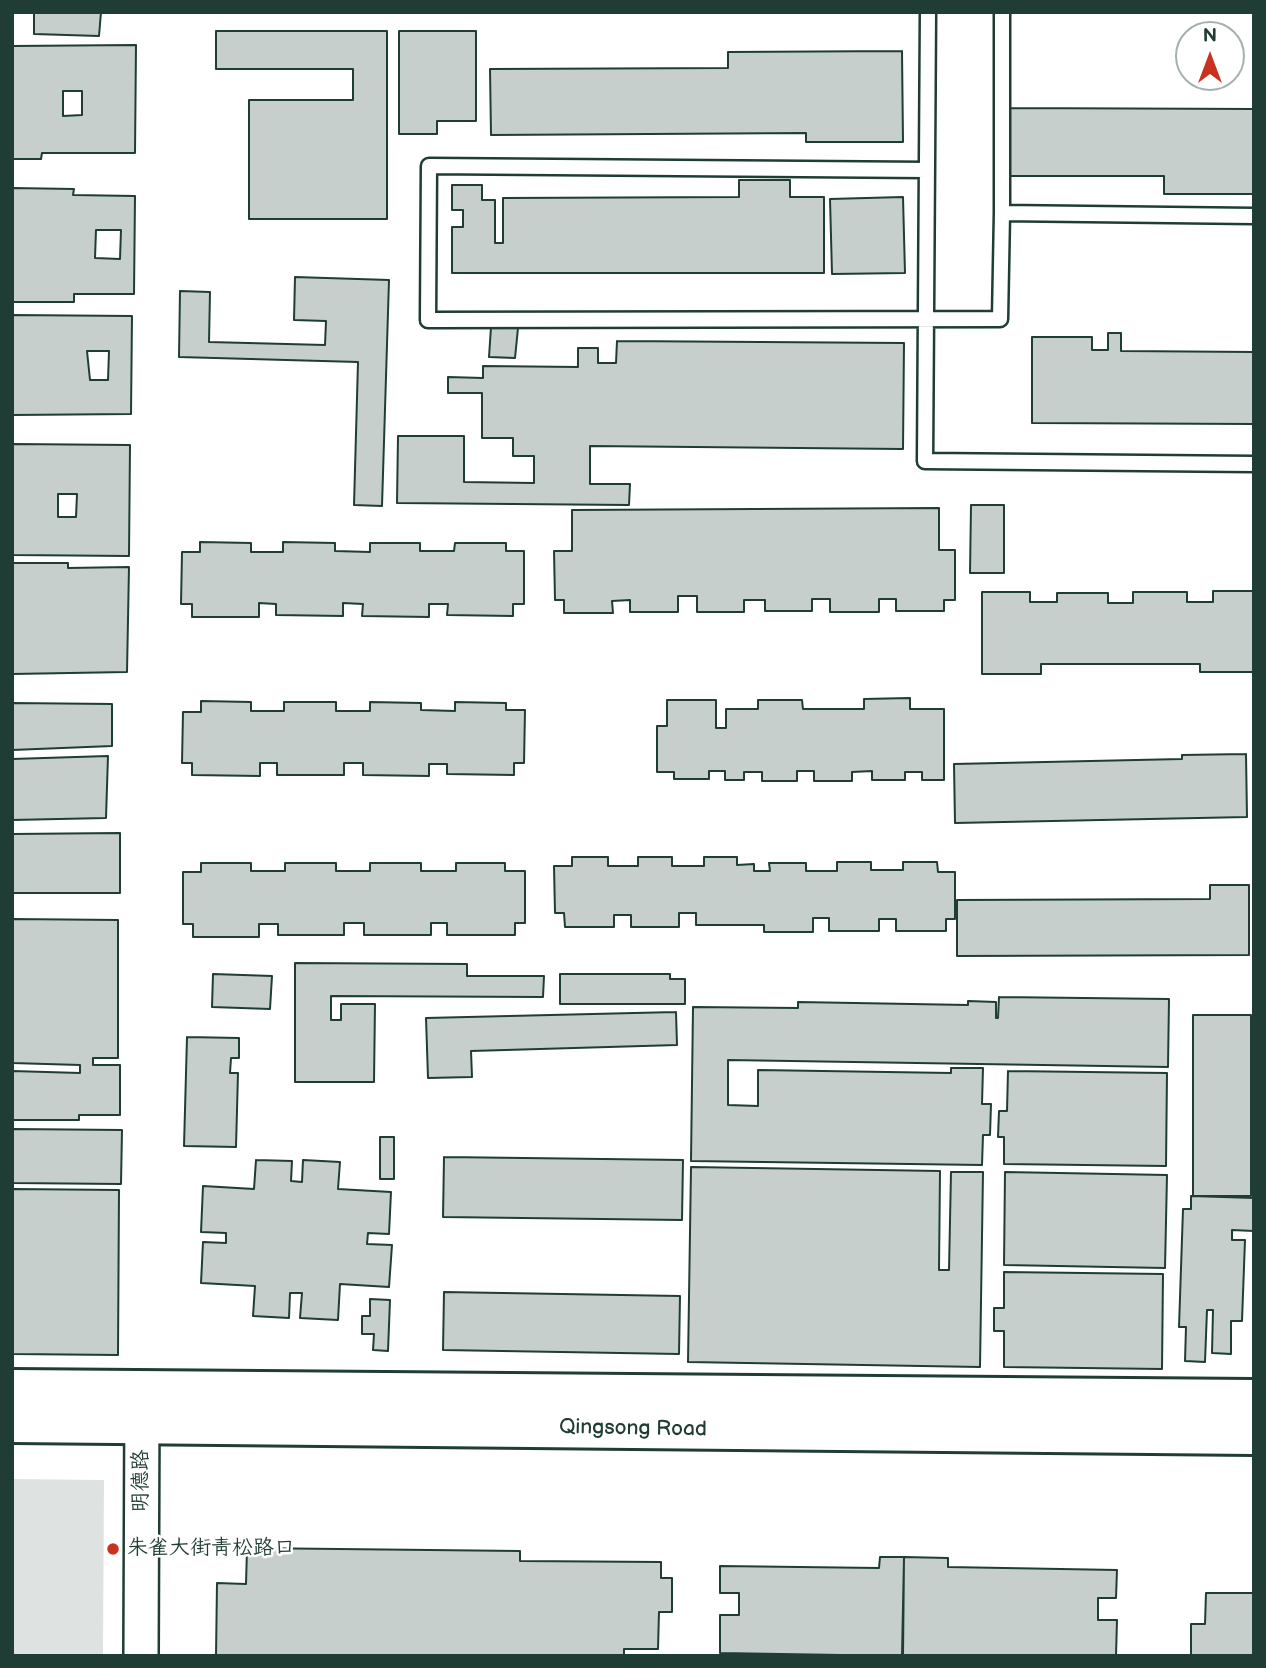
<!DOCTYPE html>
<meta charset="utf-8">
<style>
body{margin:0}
#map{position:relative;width:1266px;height:1668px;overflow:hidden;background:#fff;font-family:"Balsamiq Sans",sans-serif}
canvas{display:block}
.frame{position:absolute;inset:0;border:14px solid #1f3d34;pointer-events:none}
.north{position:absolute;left:1175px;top:21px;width:70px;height:70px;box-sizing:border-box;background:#fff;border:2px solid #a5b1ae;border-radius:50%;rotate:0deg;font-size:19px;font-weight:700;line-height:28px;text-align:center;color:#1f3d34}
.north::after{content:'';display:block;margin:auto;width:24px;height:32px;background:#c8321e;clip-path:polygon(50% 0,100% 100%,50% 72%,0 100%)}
</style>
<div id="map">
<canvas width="1266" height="1668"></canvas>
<div class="frame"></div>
<div class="north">N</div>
</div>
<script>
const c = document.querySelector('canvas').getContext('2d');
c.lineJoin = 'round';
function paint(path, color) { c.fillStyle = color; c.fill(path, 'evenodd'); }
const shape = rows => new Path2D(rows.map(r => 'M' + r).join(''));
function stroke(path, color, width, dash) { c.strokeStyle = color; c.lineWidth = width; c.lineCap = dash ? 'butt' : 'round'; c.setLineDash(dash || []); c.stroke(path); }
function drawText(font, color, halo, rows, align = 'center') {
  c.font = font + ' "Balsamiq Sans","LXGW WenKai TC",sans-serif'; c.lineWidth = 5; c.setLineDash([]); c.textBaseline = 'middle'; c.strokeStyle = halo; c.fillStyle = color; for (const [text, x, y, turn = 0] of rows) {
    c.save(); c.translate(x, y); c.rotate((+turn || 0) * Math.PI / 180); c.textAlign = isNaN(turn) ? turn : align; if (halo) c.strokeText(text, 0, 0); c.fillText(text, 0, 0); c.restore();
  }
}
paint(shape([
 [12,1479,104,1480,103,1656,12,1656]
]), '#dee3e2');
const building = shape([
 [34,12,101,12,99,36,34,34,34,12],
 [216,31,387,31,387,219,249,219,249,100,353,100,353,69,216,69,216,31],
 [399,31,476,31,476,121,437,121,437,134,399,134,399,31],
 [136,45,135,153,42,153,41,159,12,159,12,46,136,45],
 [63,91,82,91,82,115,63,116,63,91],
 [902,51,903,142,806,142,806,133,491,135,490,69,728,68,728,52,902,51],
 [1004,108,1254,109,1254,194,1164,194,1164,176,1003,176,1004,108],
 [739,180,790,180,790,197,824,197,824,273,452,273,452,227,463,227,463,210,452,210,452,185,482,185,482,200,495,200,495,243,503,243,503,198,739,197,739,180],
 [12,188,74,189,73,195,135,196,134,294,74,294,74,302,12,302,12,188],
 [96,230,121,230,120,259,95,258,96,230],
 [903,197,905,273,832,274,830,199,903,197],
 [295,277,389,280,382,506,354,505,358,362,179,357,180,291,210,292,209,342,325,345,326,321,294,320,295,277],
 [12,315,132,316,131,414,12,415,12,315],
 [87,351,109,351,108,380,90,380,87,351],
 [491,327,518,328,515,358,489,357,491,327],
 [1108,333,1121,333,1121,351,1254,352,1254,424,1032,423,1032,337,1092,337,1092,350,1108,350,1108,333],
 [617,341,904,343,903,449,590,446,590,484,630,484,629,505,397,503,398,436,464,436,464,482,534,483,534,456,513,456,513,438,482,438,482,393,448,393,448,377,483,378,483,366,578,367,578,348,598,348,598,363,616,363,617,341],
 [12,444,130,445,129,556,12,555,12,444],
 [58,494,77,494,76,517,58,517,58,494],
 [971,505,1004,505,1004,573,970,573,971,505],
 [939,508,939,550,955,550,955,600,944,600,944,611,896,611,896,599,879,599,879,612,830,612,830,599,812,599,812,611,765,611,765,600,744,600,744,612,697,612,697,596,678,596,678,612,630,612,630,600,612,601,613,613,564,613,564,600,555,600,554,551,572,551,572,510,939,508],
 [200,542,251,543,251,552,283,552,283,542,335,543,335,551,370,552,370,543,420,543,420,551,454,551,455,543,506,543,506,551,524,551,524,604,513,604,513,616,447,615,448,604,429,604,429,617,362,616,363,604,343,603,343,616,276,615,276,604,259,603,259,617,192,617,192,604,181,604,182,552,200,552,200,542],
 [12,563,68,563,68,568,129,567,127,672,12,674,12,563],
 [1213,591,1254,591,1254,672,1200,672,1200,664,1041,664,1041,674,982,674,982,592,1030,592,1030,602,1057,602,1057,593,1108,593,1108,603,1133,603,1133,592,1187,592,1187,602,1213,602,1213,591],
 [910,698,910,709,944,709,944,780,922,780,922,772,905,772,905,780,872,780,872,771,852,772,852,781,814,781,814,771,797,771,797,781,762,781,762,772,744,772,744,780,725,780,725,771,709,771,709,779,674,779,674,772,657,772,657,726,667,726,667,700,716,700,716,728,726,728,726,709,758,709,758,700,802,700,803,709,864,709,864,699,910,698],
 [201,701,251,702,251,711,284,711,284,702,336,702,336,711,370,711,370,702,421,703,421,710,455,711,455,702,506,703,506,710,525,710,524,763,514,763,514,775,447,774,447,764,429,764,429,776,363,775,363,763,344,763,344,775,277,775,277,763,260,763,260,776,192,775,192,763,182,763,183,712,201,712,201,701],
 [12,703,112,704,112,746,12,750,12,703],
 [1246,754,1247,817,955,823,954,764,1182,759,1182,755,1246,754],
 [108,756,106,818,12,820,12,759,108,756],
 [120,833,120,893,12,893,12,834,120,833],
 [572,857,608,857,608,866,638,866,638,857,672,857,672,866,704,866,704,857,737,857,737,865,754,864,754,871,770,871,769,863,806,863,806,871,837,871,837,862,871,862,871,870,903,870,903,862,937,862,938,872,955,872,955,919,946,919,946,931,896,931,896,919,879,919,879,931,829,931,829,918,813,918,813,932,764,932,764,925,696,925,696,913,679,913,679,927,631,927,631,915,614,915,614,927,565,927,564,913,555,913,554,866,572,866,572,857],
 [201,863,251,863,251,871,285,871,285,863,336,863,336,871,370,871,370,863,421,863,421,871,456,871,456,863,505,863,505,871,525,871,525,923,515,923,515,935,447,935,447,923,431,923,431,935,364,935,364,923,344,923,344,935,278,935,278,924,259,924,259,937,193,937,193,924,183,924,183,872,201,872,201,863],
 [1210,885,1249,885,1249,955,957,956,957,900,1210,899,1210,885],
 [12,919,118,920,118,1058,93,1058,93,1065,120,1065,120,1115,79,1115,79,1120,12,1120,12,1071,80,1073,80,1065,12,1063,12,919],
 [295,963,467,964,467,976,544,976,543,997,331,996,331,1020,341,1020,341,1004,375,1004,374,1082,295,1082,295,963],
 [213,974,272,976,270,1009,212,1007,213,974],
 [560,974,670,974,670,979,685,979,685,1004,560,1004,560,974],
 [999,997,1169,999,1168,1067,728,1060,728,1105,758,1106,758,1070,951,1073,951,1068,983,1068,982,1104,991,1104,990,1135,983,1135,982,1165,691,1161,693,1007,798,1008,798,1002,968,1005,968,1001,996,1002,996,1018,998,1018,999,997],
 [676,1012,677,1045,471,1051,472,1077,428,1078,426,1018,676,1012],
 [1193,1015,1251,1015,1251,1196,1193,1196,1193,1015],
 [187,1037,239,1038,239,1058,231,1058,230,1073,238,1073,236,1147,184,1146,187,1037],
 [1008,1071,1167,1073,1166,1166,1004,1164,1004,1137,998,1137,999,1111,1007,1111,1008,1071],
 [12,1129,122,1130,121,1184,12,1183,12,1129],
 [380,1137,394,1137,394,1179,380,1179,380,1137],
 [444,1157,683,1160,682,1220,443,1217,444,1157],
 [256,1160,292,1161,291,1181,302,1182,303,1160,340,1162,338,1189,391,1192,389,1234,368,1233,367,1244,392,1245,389,1287,340,1284,338,1320,300,1318,302,1293,290,1293,289,1318,253,1316,255,1286,201,1283,203,1242,226,1243,226,1233,201,1232,203,1186,254,1189,256,1160],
 [691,1167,940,1171,939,1270,949,1270,951,1172,983,1172,980,1367,688,1362,691,1167],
 [1005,1172,1167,1175,1165,1268,1004,1265,1005,1172],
 [12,1189,119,1190,118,1355,13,1354,12,1189],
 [1191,1196,1254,1198,1254,1231,1232,1230,1232,1240,1245,1240,1242,1321,1231,1321,1231,1354,1212,1353,1213,1310,1207,1310,1205,1362,1185,1361,1186,1327,1179,1327,1183,1209,1191,1209,1191,1196],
 [1004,1272,1163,1274,1162,1369,1004,1367,1004,1331,994,1331,994,1308,1004,1308,1004,1272],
 [444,1292,680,1296,679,1354,443,1350,444,1292],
 [370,1299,390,1300,388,1351,373,1350,374,1334,362,1334,362,1316,370,1316,370,1299],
 [247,1548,520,1551,520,1561,661,1562,661,1578,672,1578,672,1612,659,1612,658,1649,624,1649,624,1656,216,1656,217,1583,246,1584,247,1548],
 [880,1557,904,1557,902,1656,720,1653,720,1615,739,1615,739,1593,720,1593,720,1566,879,1568,880,1557],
 [904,1557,948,1558,948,1567,1117,1570,1116,1598,1098,1598,1098,1620,1117,1620,1116,1656,903,1656,904,1557],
 [1206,1593,1254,1593,1254,1656,1191,1656,1191,1624,1205,1624,1206,1593]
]);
paint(building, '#c7cfcc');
stroke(building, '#1f3d34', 2);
const service = shape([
 [928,12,925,461,1254,464],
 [1002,12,1002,213,1254,216],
 [927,170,429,166,428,320,1000,319,1002,213]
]);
const tertiary = shape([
 [141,1656,142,1399]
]);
const secondary = shape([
 [12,1389,1254,1399],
 [12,1423,1254,1435]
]);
stroke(service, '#1f3d34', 19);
stroke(tertiary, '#1f3d34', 38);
stroke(secondary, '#1f3d34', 44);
stroke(service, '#fff', 14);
stroke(tertiary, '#fff', 33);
stroke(secondary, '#fff', 38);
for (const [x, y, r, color] of [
 [113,1549,7,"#c8321e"]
]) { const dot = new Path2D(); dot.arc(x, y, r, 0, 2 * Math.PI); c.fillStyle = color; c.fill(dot); stroke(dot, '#fff', 2.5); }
drawText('21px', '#1f3d34', '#fff', [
 ["Qingsong Road",633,1429,1],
 ["明德路",142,1481,-90]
]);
drawText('21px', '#1f3d34', '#fff', [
 ["朱雀大街青松路口",127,1549]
], 'left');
</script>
